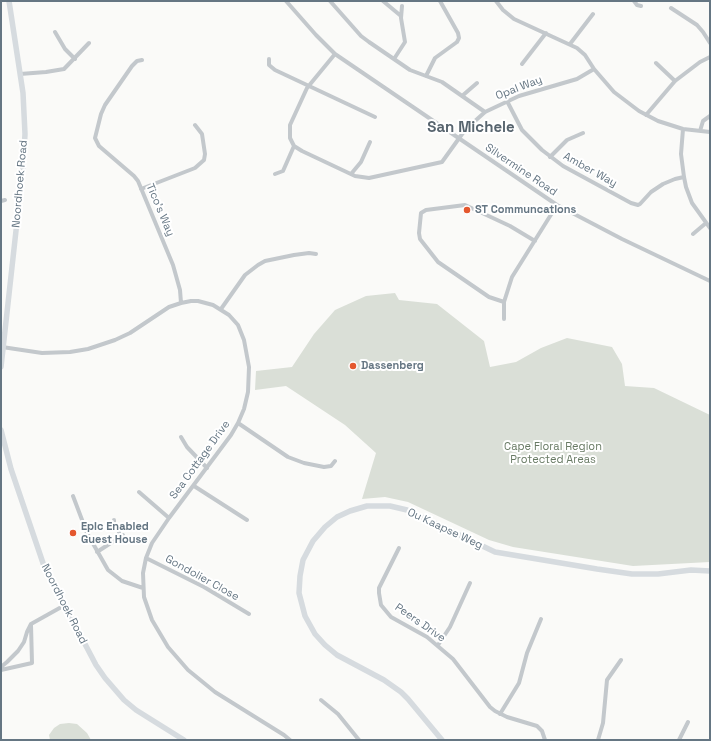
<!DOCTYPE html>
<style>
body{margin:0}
#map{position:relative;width:711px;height:741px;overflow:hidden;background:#fafaf8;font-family:"Space Grotesk",sans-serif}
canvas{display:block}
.frame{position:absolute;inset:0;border:2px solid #657683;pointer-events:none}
</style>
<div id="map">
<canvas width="711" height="741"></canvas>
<div class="frame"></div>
</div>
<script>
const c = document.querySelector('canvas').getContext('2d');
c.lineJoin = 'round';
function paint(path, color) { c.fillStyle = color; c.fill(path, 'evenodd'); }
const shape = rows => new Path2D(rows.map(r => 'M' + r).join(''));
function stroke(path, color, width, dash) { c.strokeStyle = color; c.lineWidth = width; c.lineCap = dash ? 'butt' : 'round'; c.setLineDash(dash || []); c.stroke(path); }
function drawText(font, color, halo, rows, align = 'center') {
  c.font = font + ' "Space Grotesk",sans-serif'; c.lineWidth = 4; c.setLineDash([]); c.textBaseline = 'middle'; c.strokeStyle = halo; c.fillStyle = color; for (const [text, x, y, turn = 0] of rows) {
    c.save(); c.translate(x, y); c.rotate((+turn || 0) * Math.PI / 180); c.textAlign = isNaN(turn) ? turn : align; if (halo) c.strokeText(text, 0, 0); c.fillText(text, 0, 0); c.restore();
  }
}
paint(shape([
 [395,293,399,300,437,304,484,341,490,367,516,362,541,348,567,338,612,347,622,364,625,386,654,388,710,415,710,562,633,566,513,547,489,540,408,502,385,497,362,499,376,453,345,425,286,386,255,390,256,371,292,367,314,334,335,310,366,296],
 [69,723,77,724,87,733,91,740,50,740,49,735,54,728,60,724]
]), '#dadfd7');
stroke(shape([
 [286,1,316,35,335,54,557,205,622,239,710,281],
 [330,1,361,36,369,42,410,70,442,82,485,112],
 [383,1,401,16],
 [496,1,503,10,514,19,577,48,585,55,594,69,614,92,639,111,658,121,683,129,710,132],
 [634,1,637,5,641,6],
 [671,8,697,25,703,32,710,43],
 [55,32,65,49,75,59],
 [570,44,593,14],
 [335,54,307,88,290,125,290,138,294,146,302,151,355,176,369,178,442,162,465,130,485,112,519,96,577,79,594,69],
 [269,59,269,65,275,70,375,117],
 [394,59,405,42,401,18,402,6],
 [142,60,137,61,132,66,105,105,101,114,95,138,99,146,134,176,138,181,173,265,180,290,181,303],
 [656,63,675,81],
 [522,64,546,33],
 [20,74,46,72,64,69,89,43],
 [426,76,435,58,457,42,459,38,458,33,440,1],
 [462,96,477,83],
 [507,101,522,130,542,150,563,166,631,203,638,205,640,204,651,192,663,184,675,179,684,177],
 [646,115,675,81,700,62,710,57],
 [683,129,681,154,684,177,686,187,692,203,710,228],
 [700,131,703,121,710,116],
 [550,157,567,140,583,133],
 [275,174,283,171,294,146],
 [351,174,361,162,370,142],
 [141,189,195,168,204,160,205,154,202,134,195,125],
 [1,201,5,200],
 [693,234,706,223],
 [504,302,489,297,438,262,420,239,419,233,421,213,426,210,465,205,510,226,535,241],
 [221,309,245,275,258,265,265,261,294,255,309,253,316,254],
 [504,319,504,302,512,277,557,205],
 [2,347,42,353,70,352,88,349,115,340,130,333,169,307,181,303,191,301,198,301,213,305,229,315,238,325,244,340,249,367,248,392,244,409,238,423,231,435,169,518,152,543,146,558,143,573,144,597,152,620,168,647,188,670,215,692,284,735,290,740],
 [238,423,288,457,304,463,324,467,331,466,335,461],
 [181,437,187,447,207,468],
 [194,486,247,520],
 [139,492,169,518],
 [73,496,87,533,108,570,122,581,143,588],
 [114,520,114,523,119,530,119,538],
 [399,548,379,588,379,593,381,605,391,617,427,637,453,659,490,707,495,711,507,717,537,726,542,731,545,740],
 [97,552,123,535],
 [146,558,204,587,249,614],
 [438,645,450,627,470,583],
 [1,667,7,662,18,651,24,642,27,632,31,624,65,605],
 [1,670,32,663,31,625],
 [321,700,338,714,359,740],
 [500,714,519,683,527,653,541,619],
 [598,740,603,723,607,680,621,660],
 [679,740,688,722]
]), '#c3c8cc', 4);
stroke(shape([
 [1,367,23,167,25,134,23,93,9,1],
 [1,430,11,469,44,566,96,665,105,678,124,700,136,710,184,740],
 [442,740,408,699,401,692,384,680,337,655,325,645,315,634,305,616,299,593,300,576,303,560,313,541,325,527,337,517,350,511,367,506,390,506,407,510,495,552,597,569,632,574,658,574,691,570,710,571]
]), '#d6dbdf', 5.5);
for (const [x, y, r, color] of [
 [467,210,4,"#e4572e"],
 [353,366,4,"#e4572e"],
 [73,533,4,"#e4572e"]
]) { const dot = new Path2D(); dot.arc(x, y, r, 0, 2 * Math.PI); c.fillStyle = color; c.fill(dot); stroke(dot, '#fff', 1.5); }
drawText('11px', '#657683', '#fff', [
 ["Opal Way",519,88,-21],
 ["Silvermine Road",521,170,34],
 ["Amber Way",590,170,29],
 ["Noordhoek Road",20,184,-85],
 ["Tico's Way",160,210,67],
 ["Sea Cottage Drive",200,460,-54],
 ["Ou Kaapse Weg",445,529,25],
 ["Gondolier Close",202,578,29],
 ["Noordhoek Road",64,604,63],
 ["Peers Drive",420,623,35]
]);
drawText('bold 11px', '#657683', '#fff', [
 ["ST Communcations",475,210],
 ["Dassenberg",361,366],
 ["Epic Enabled",81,527],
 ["Guest House",81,540]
], 'left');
drawText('11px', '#687a64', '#fff', [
 ["Cape Floral Region",553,447],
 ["Protected Areas",553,460]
]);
drawText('bold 15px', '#57646e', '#fff', [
 ["San Michele",471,128]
]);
</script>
